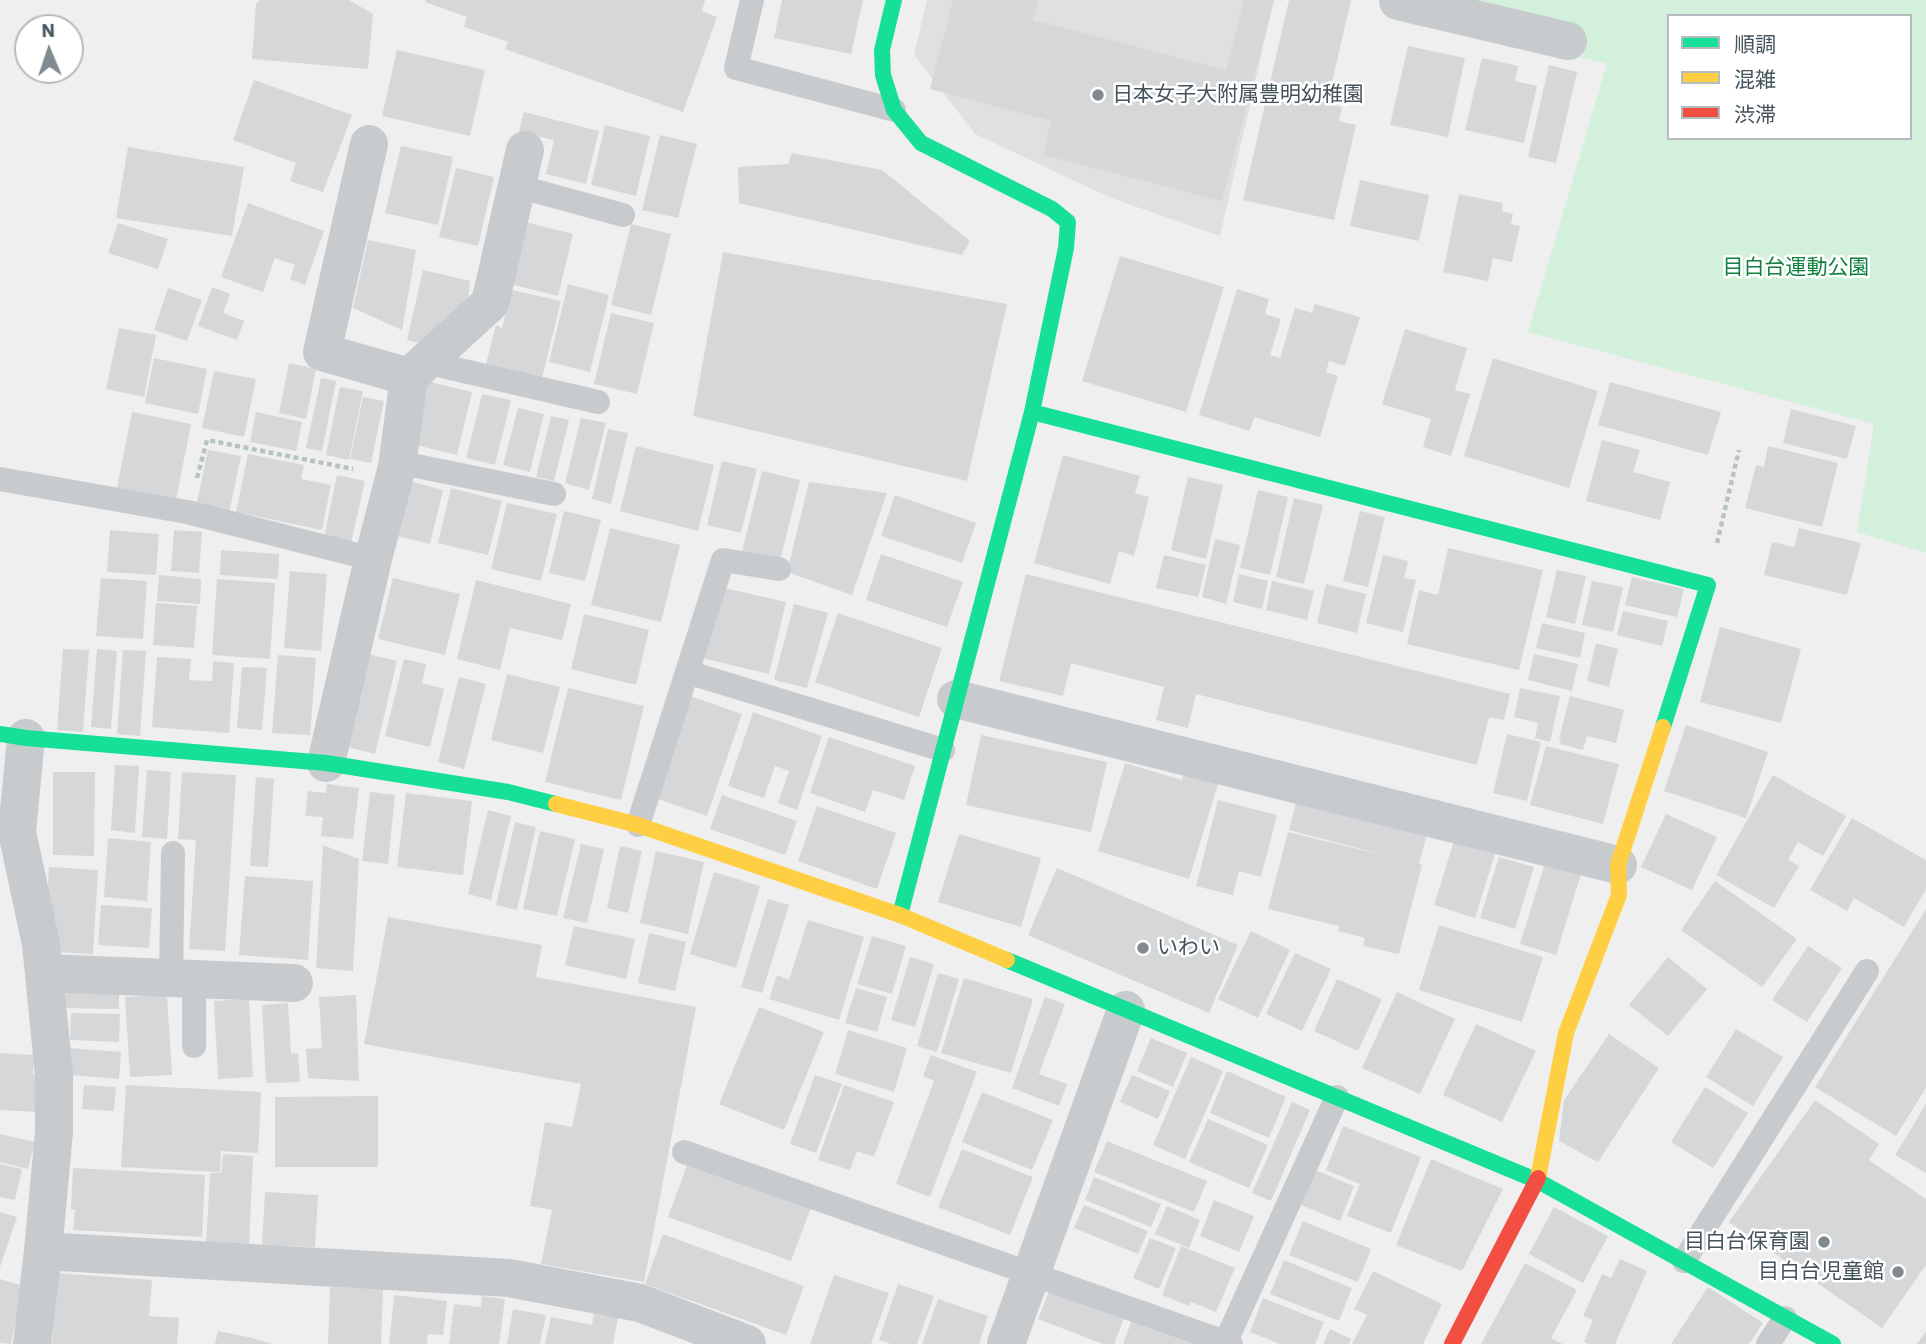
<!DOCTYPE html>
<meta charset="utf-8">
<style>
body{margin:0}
#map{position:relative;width:1926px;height:1344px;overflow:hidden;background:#f0efef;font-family:"IBM Plex Sans","Noto Sans JP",sans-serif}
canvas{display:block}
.legend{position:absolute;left:1667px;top:14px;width:245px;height:126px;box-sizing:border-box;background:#fff;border:2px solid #b5bbbe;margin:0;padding:9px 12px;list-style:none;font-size:21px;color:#45545c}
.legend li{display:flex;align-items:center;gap:14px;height:35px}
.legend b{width:35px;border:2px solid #b5bbbe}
.north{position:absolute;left:14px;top:14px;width:70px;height:70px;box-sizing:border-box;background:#fff;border:2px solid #b5bbbe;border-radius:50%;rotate:358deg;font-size:19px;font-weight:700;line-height:28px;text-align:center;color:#45545c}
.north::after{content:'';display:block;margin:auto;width:24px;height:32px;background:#818a8f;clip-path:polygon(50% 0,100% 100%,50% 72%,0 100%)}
</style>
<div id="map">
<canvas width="1926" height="1344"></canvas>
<ul class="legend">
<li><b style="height:9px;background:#16e098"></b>順調</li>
<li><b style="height:9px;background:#ffcf43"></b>混雑</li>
<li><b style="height:9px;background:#f24e42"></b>渋滞</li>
</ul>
<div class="north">N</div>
</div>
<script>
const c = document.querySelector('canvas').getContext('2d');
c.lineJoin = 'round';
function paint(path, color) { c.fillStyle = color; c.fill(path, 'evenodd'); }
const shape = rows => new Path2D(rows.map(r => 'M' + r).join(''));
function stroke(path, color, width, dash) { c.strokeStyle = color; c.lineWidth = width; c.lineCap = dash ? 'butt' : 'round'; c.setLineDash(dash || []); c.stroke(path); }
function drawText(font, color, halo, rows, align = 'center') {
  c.font = font + ' "IBM Plex Sans","Noto Sans JP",sans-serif'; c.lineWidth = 5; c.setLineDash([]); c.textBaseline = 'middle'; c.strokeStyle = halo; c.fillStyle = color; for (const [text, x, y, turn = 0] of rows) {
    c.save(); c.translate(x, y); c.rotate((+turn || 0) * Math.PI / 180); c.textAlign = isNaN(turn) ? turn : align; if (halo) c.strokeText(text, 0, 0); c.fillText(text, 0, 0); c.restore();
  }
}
paint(shape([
 [927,0,1274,0,1220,236,1111,198,975,134,914,55]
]), '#e1e0e1');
paint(shape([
 [1411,0,1926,0,1926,553,1857,532,1874,424,1528,332,1607,63,1406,23],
 [1669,16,1910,16,1910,138,1669,138]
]), '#d2f0db');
paint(shape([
 [260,0,349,0,373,14,368,69,252,59,256,4],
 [426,0,705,0,702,11,717,17,683,112,505,49,508,42,464,27,467,17,425,2],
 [782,0,863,0,851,54,774,38],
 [953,0,1039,0,1033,20,1226,70,1244,0,1274,0,1222,201,1043,155,1051,121,930,89],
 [1289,0,1351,0,1327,104,1342,107,1339,121,1356,125,1334,220,1243,200],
 [1408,46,1465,58,1448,137,1390,125],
 [397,50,485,70,470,136,382,116],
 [1482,58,1518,66,1515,81,1537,86,1524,143,1465,130],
 [1549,65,1577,72,1556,163,1528,157],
 [254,80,352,115,323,192,290,181,296,163,233,140],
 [524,112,599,131,586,184,546,174,554,140,519,132],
 [605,125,650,136,636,196,591,185],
 [660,135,697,144,678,218,642,210],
 [401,146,453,157,438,225,385,213],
 [128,147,244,167,232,236,116,218],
 [792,153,882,170,970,241,962,255,739,203,738,167,788,164],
 [456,168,494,177,478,246,439,237],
 [1360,180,1429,195,1419,241,1350,226],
 [1459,194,1503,203,1502,211,1513,214,1511,224,1520,226,1512,262,1493,258,1488,281,1443,272],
 [248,203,324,231,305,285,290,279,295,265,275,258,263,292,221,277],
 [525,222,573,234,558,296,510,284],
 [118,223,168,239,158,269,108,253],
 [631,224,671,234,651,315,611,305],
 [368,240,416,250,402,330,353,308],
 [723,252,1007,304,967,481,693,416],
 [1120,256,1224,287,1186,412,1082,381],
 [423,270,470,281,467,306,425,344,407,340],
 [568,284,609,295,590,372,549,362],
 [212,287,230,294,223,313,244,321,237,340,198,326],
 [168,288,202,300,187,341,154,330],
 [1237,289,1269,299,1265,314,1281,319,1270,355,1280,358,1295,308,1312,313,1315,304,1360,317,1345,366,1329,361,1326,372,1338,376,1320,437,1254,417,1250,431,1199,415],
 [512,290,561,301,542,378,486,364,496,325,502,328],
 [611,313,654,323,637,394,594,384],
 [119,328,156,335,144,397,106,389],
 [1405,329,1467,348,1455,390,1470,394,1451,456,1423,447,1431,419,1382,404],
 [154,358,207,369,198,414,145,403],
 [1493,358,1598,391,1569,488,1464,456],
 [289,363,316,369,306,419,279,413],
 [214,371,256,379,244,437,202,428],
 [321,378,336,381,322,451,306,448],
 [423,380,472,392,457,455,408,443],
 [1610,382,1721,412,1708,455,1598,425],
 [340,387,363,391,349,460,326,455],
 [482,394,511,400,495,465,466,458],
 [363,397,384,401,371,463,350,459],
 [518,408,544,414,530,472,503,465],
 [1791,409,1856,426,1847,459,1783,443],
 [132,412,191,424,176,500,117,488],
 [256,412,302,422,296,451,250,442],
 [551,416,569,420,554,481,536,477],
 [581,418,606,423,589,490,565,483],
 [608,429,628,433,611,504,592,499],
 [1602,440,1640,450,1633,472,1670,482,1660,520,1586,501],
 [636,446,714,465,698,531,620,511],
 [1768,446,1838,463,1822,527,1745,508,1756,465,1764,467],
 [208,450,241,456,229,514,196,507],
 [248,454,304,465,301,479,331,485,322,530,236,512],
 [1063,455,1140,476,1135,493,1149,497,1134,556,1119,551,1110,584,1034,563],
 [722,461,757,469,741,533,707,525],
 [762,471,800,480,780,561,742,552],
 [337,475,365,481,351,543,324,538],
 [1188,477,1223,485,1206,559,1171,550],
 [406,480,443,490,430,544,393,535],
 [809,482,887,493,852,595,787,572],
 [451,488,502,501,488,555,438,543],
 [1258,490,1288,497,1270,575,1240,568],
 [895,495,976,523,962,563,881,536],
 [1294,498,1323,505,1304,584,1276,577],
 [507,503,557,514,541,581,491,569],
 [564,511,601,520,585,581,549,573],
 [1360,511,1385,517,1368,587,1343,581],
 [610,528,680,545,661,622,591,605],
 [1799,528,1861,543,1847,595,1764,575,1772,542,1794,547],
 [110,530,159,534,156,575,107,572],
 [174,530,202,532,199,573,171,571],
 [1215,539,1240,545,1226,604,1202,597],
 [1448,548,1543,570,1519,670,1407,644,1419,590,1438,595],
 [221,550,279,554,278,579,220,575],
 [881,554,963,582,947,627,866,600],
 [1164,555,1206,565,1198,597,1156,588],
 [1383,555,1408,561,1404,578,1416,580,1403,632,1366,623],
 [1557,570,1586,576,1575,624,1546,617],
 [290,571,327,574,321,651,284,648],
 [1026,574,1510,694,1504,720,1489,717,1477,765,1196,694,1188,728,1156,720,1164,687,1071,663,1063,696,999,681],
 [1239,574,1268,581,1262,609,1233,602],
 [159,575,201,579,200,604,157,601],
 [1632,577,1684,589,1677,617,1625,605],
 [101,578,147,581,143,639,96,636],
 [393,578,460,594,445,655,378,639],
 [217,579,275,583,270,659,212,655],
 [476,580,571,604,562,640,510,628,500,670,457,659],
 [1272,581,1314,591,1307,620,1266,610],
 [1592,581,1623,587,1613,632,1582,625],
 [1326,584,1366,594,1357,633,1317,623],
 [720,587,786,602,769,674,702,658],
 [156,603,197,606,194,648,153,645],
 [794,604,828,613,807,688,774,680],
 [1623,611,1668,621,1662,646,1617,635],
 [838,613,942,648,919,717,815,682],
 [584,614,649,630,636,685,571,669],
 [1542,623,1585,633,1580,658,1536,648],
 [1720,627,1801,649,1781,723,1700,702],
 [1596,643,1618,649,1609,687,1587,681],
 [63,649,89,650,83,732,57,730],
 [97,649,117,651,111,729,91,727],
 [123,650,146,651,140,736,117,734],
 [359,652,397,661,375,754,337,744],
 [1534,654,1578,664,1572,691,1528,680],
 [278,655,316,658,310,735,272,733],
 [157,657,191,659,189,680,212,681,213,661,234,663,229,733,152,727],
 [404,659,426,664,422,683,444,689,430,747,385,736],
 [242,667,267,668,262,730,237,728],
 [507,674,560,687,543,753,491,740],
 [459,677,486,684,464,769,438,762],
 [568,688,644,706,621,800,545,782],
 [1520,688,1560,696,1550,742,1535,738,1538,723,1514,717],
 [690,696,742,714,707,816,655,798],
 [1570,696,1624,710,1616,743,1587,736,1583,750,1560,744,1561,740,1559,739],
 [753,712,822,736,797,810,778,803,789,771,775,766,764,798,728,786],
 [1686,725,1768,752,1746,818,1664,791],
 [1507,734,1541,742,1527,801,1493,793],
 [981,735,1107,762,1091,832,966,805],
 [829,737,915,766,904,800,873,790,865,812,810,793],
 [1546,746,1619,764,1603,824,1530,805],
 [1125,763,1182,780,1185,770,1219,781,1189,879,1098,851],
 [115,765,139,766,135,833,111,830],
 [147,770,171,772,167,839,142,837],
 [53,772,95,772,94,856,53,855],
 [182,772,236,775,225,951,189,949,196,840,178,839],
 [1773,775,1846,816,1823,856,1798,842,1788,860,1799,866,1774,908,1716,875],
 [256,777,274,779,268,867,250,866],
 [327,784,359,788,353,839,321,836,323,817,305,816,308,791,326,793],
 [370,792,395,795,388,864,362,861],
 [406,793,472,801,463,875,397,867],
 [722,795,797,821,785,855,710,829],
 [1218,800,1277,815,1261,877,1239,871,1233,895,1196,886],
 [1296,802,1427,834,1419,864,1422,865,1399,954,1363,946,1365,938,1338,931,1339,926,1268,909,1288,832,1391,857,1289,830],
 [817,806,896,833,877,889,798,861],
 [488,810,511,816,491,900,468,894],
 [1666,814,1717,837,1692,890,1641,867],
 [1852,818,1926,860,1926,889,1904,927,1854,898,1847,911,1810,890],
 [515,822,536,827,517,910,496,905],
 [540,831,575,839,557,916,523,909],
 [959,834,1041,858,1021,927,938,902],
 [108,838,151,842,147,901,104,897],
 [1454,841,1495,854,1475,918,1434,905],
 [581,844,604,849,587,923,563,918],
 [323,845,359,859,353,971,316,968],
 [620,846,642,851,628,913,607,908],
 [656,851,704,862,688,934,640,923],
 [1499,857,1534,867,1515,929,1480,918],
 [1545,863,1581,874,1556,955,1520,944],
 [49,867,98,870,93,954,54,952,56,920,46,919],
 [1057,868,1238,945,1209,1013,1028,935],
 [714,872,760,886,736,968,690,954],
 [245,876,313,881,308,960,239,955],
 [1715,881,1797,939,1762,987,1681,930],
 [768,899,789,905,762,993,741,987],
 [101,905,152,908,149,948,98,945],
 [1926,909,1926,1088,1896,1136,1815,1087],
 [388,917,542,945,536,977,696,1007,644,1282,541,1264,552,1210,530,1206,545,1122,572,1127,581,1084,364,1044],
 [808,920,864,937,839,1020,769,999,777,975,789,980],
 [1439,925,1543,957,1522,1022,1419,990],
 [574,926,635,939,626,979,565,965],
 [1251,931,1290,950,1258,1018,1218,999],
 [649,933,686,942,675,991,638,983],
 [872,936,906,946,892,994,857,984],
 [1808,946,1842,968,1807,1022,1772,1000],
 [1295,953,1331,969,1302,1031,1266,1014],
 [910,957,934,964,915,1027,891,1020],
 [1668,957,1707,989,1668,1036,1629,1005],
 [938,973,959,979,937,1052,917,1046],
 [964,978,1033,999,1011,1073,941,1053],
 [1337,979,1382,999,1358,1051,1314,1031],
 [856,988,887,997,877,1032,845,1023],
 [60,989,119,990,119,1009,60,1008],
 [1397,992,1455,1019,1420,1094,1362,1068],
 [167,995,172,1075,130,1077,125,997],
 [356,995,359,1081,308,1078,306,1049,322,1048,319,997],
 [1045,997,1065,1004,1039,1074,1067,1084,1059,1106,1012,1088],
 [249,999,253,1077,218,1079,214,1001],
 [288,1003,291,1054,298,1053,300,1082,266,1083,262,1005],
 [759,1007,824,1032,784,1130,719,1104],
 [71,1013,120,1014,119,1042,70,1040],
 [1476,1024,1536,1051,1502,1122,1443,1095],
 [1736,1029,1783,1057,1753,1106,1706,1077],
 [848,1030,907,1048,894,1092,835,1074],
 [1609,1034,1659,1068,1598,1162,1559,1141,1564,1100],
 [1151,1038,1187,1053,1173,1087,1137,1071],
 [70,1048,121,1052,119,1079,68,1075],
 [0,1053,34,1055,33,1074,41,1075,40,1112,0,1110],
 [931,1055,977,1072,930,1197,896,1184,934,1081,923,1076],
 [1191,1057,1223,1071,1185,1159,1153,1145],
 [1227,1071,1286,1097,1269,1138,1210,1113],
 [815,1075,842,1084,816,1153,790,1144],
 [1132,1075,1170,1091,1158,1119,1120,1102],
 [84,1085,116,1087,114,1111,82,1109],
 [126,1085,261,1092,258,1153,221,1151,220,1172,121,1167],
 [844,1085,894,1102,874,1157,857,1151,850,1170,818,1160],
 [1705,1087,1748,1113,1713,1168,1671,1142],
 [982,1092,1053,1120,1032,1170,962,1142],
 [378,1096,378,1167,275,1167,275,1097],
 [1815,1100,1879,1144,1869,1160,1926,1199,1926,1265,1882,1328,1729,1222],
 [1292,1102,1310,1110,1271,1201,1252,1193],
 [1926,1104,1926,1173,1895,1155],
 [1208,1119,1268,1145,1249,1188,1189,1162],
 [1343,1126,1421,1157,1391,1233,1347,1216,1360,1184,1326,1170],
 [0,1134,35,1142,28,1169,0,1162],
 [1107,1141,1207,1181,1194,1212,1094,1172],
 [962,1149,1033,1177,1010,1235,938,1207],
 [223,1154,253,1156,249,1247,206,1245,210,1173,221,1173],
 [1431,1159,1503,1189,1462,1271,1396,1245],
 [689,1160,812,1205,791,1261,668,1217],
 [0,1164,22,1169,15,1200,0,1197],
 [73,1168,205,1175,202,1237,73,1230,75,1210,71,1209],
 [1315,1170,1354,1186,1340,1221,1301,1205],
 [1094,1177,1161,1204,1151,1227,1085,1200],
 [265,1192,318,1195,315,1247,262,1245],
 [1214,1200,1254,1216,1239,1252,1200,1236],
 [1084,1205,1148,1231,1138,1254,1074,1228],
 [1167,1206,1200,1220,1189,1248,1155,1234],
 [1554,1207,1608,1236,1583,1283,1529,1254],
 [0,1212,17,1217,0,1267],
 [1303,1221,1371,1249,1358,1282,1289,1255],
 [663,1234,804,1286,786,1335,645,1284],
 [1150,1238,1176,1248,1159,1289,1133,1278],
 [1181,1246,1235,1268,1216,1312,1191,1302,1189,1306,1162,1295],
 [1620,1259,1647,1271,1615,1344,1588,1344,1584,1342,1593,1320,1583,1316,1602,1274,1611,1278],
 [1284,1260,1352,1288,1339,1321,1270,1294],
 [1525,1263,1577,1290,1551,1338,1563,1344,1481,1344],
 [1373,1271,1442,1304,1423,1344,1352,1344,1367,1315,1354,1309],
 [57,1273,152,1280,149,1316,179,1318,177,1344,52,1344],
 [834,1275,889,1293,871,1344,810,1344],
 [0,1279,23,1286,11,1344,0,1343],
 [898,1284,934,1296,917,1344,891,1344,879,1340],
 [330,1287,383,1289,381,1344,328,1344],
 [1708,1287,1763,1323,1749,1344,1671,1344],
 [1049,1291,1124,1318,1114,1344,1103,1344,1038,1319],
 [394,1295,447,1301,443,1335,428,1334,427,1344,389,1344],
 [482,1296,505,1299,499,1344,449,1344,454,1304,481,1307],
 [1263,1298,1324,1322,1315,1344,1280,1344,1250,1332],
 [938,1299,988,1316,979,1344,922,1344],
 [513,1309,546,1315,540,1344,507,1344],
 [594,1314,618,1318,613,1344,545,1344,551,1317,592,1325],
 [1134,1315,1210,1344,1123,1344],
 [1330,1329,1351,1339,1349,1344,1323,1344],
 [218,1331,248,1337,273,1344,215,1344],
 [1926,1331,1926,1344,1917,1344]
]), '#d6d7d8');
stroke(shape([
 [197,478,207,440,353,469],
 [1717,543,1739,450]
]), '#b6c4be', 4.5, [5, 3.5]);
stroke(shape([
 [752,0,736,68,894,110],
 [517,186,623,215],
 [425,362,598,402],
 [397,462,554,494],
 [0,479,187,512,373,559],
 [687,672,943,750],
 [638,825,723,560,779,569],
 [171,978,173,853],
 [194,1046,194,979],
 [684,1152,1231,1344],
 [1684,1261,1867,971],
 [1226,1341,1337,1097],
 [1768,1344,1785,1318]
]), '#c8cbce', 24);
stroke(shape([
 [1399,0,1398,1,1568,41],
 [369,144,322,352,409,377],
 [956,699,1618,865],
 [26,738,17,832,41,944,54,1075,54,1132,43,1251,32,1344],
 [326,763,373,559,397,467,409,377,490,303,525,150],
 [44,973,294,983],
 [43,1251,509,1278,640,1303,747,1344],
 [1006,1344,1126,1010]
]), '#c8cbce', 38);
stroke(shape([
 [894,0,882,50,883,75,894,110,921,143,1052,209,1068,222,1066,248,1032,412,900,915],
 [1032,412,1708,585,1663,727],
 [0,734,26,738,326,763,508,792,556,804],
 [1007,960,1538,1181,1833,1344]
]), '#16e098', 16);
stroke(shape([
 [556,804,638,825,900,915,1007,960],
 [1538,1178,1566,1033,1619,895,1618,865,1663,727]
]), '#ffcf43', 16);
stroke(shape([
 [1452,1344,1538,1178]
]), '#f24e42', 16);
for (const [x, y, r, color] of [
 [1098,95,7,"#818a8f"],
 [1143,948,7,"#818a8f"],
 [1824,1242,7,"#818a8f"],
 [1898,1272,7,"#818a8f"]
]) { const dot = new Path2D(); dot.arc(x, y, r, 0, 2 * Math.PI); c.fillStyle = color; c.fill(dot); stroke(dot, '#fff', 2.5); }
drawText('21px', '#45545c', '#fff', [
 ["日本女子大附属豊明幼稚園",1112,95],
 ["いわい",1157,948],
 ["目白台保育園",1810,1242,"right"],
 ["目白台児童館",1884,1272,"right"]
], 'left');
drawText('21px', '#12813f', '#fff', [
 ["目白台運動公園",1796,268]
]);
</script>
